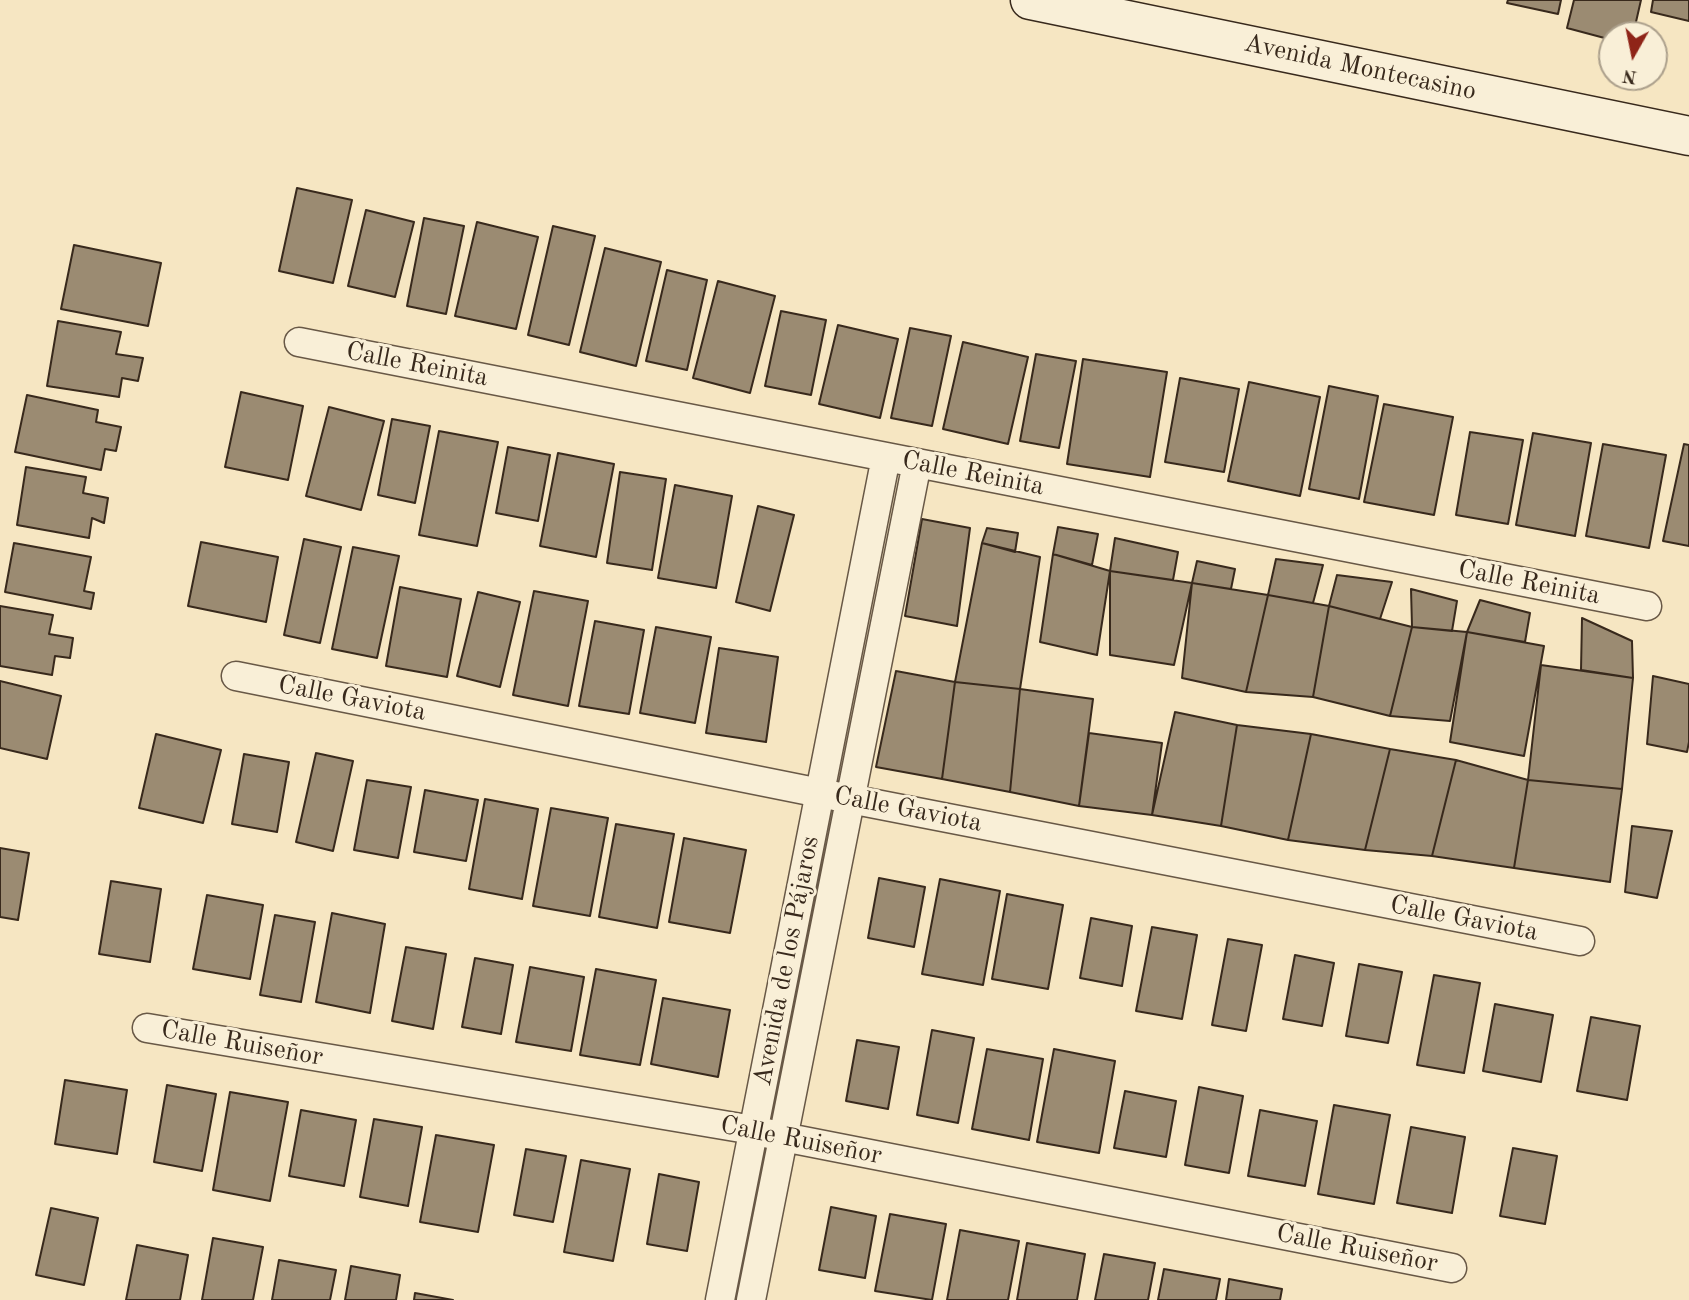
<!DOCTYPE html>
<meta charset="utf-8">
<style>
body{margin:0}
#map{position:relative;width:1689px;height:1300px;overflow:hidden;background:#f6e6c2;font-family:"Old Standard TT",serif}
canvas{display:block}
.north{position:absolute;left:1598px;top:21px;width:70px;height:70px;box-sizing:border-box;background:#f9efd7;border:2px solid #aca08c;border-radius:50%;rotate:189deg;font-size:19px;font-weight:700;line-height:28px;text-align:center;color:#38291c}
.north::after{content:'';display:block;margin:auto;width:24px;height:32px;background:#8f2418;clip-path:polygon(50% 0,100% 100%,50% 72%,0 100%)}
</style>
<div id="map">
<canvas width="1689" height="1300"></canvas>
<div class="north">N</div>
</div>
<script>
const c = document.querySelector('canvas').getContext('2d');
c.lineJoin = 'round';
function paint(path, color) { c.fillStyle = color; c.fill(path, 'evenodd'); }
const shape = rows => new Path2D(rows.map(r => 'M' + r).join(''));
function stroke(path, color, width, dash) { c.strokeStyle = color; c.lineWidth = width; c.lineCap = dash ? 'butt' : 'round'; c.setLineDash(dash || []); c.stroke(path); }
function drawText(font, color, halo, rows, align = 'center') {
  c.font = font + ' "Old Standard TT",serif'; c.lineWidth = 6; c.setLineDash([]); c.textBaseline = 'middle'; c.strokeStyle = halo; c.fillStyle = color; for (const [text, x, y, turn = 0] of rows) {
    c.save(); c.translate(x, y); c.rotate((+turn || 0) * Math.PI / 180); c.textAlign = isNaN(turn) ? turn : align; if (halo) c.strokeText(text, 0, 0); c.fillText(text, 0, 0); c.restore();
  }
}
const building = shape([
 [1508,0,1561,0,1558,14,1507,3,1508,0],
 [1574,0,1641,0,1633,35,1612,35,1612,40,1567,28,1574,0],
 [1653,0,1689,0,1689,21,1651,12,1653,0],
 [297,188,352,200,333,283,279,271,297,188],
 [366,210,414,222,395,297,348,286,366,210],
 [424,218,464,226,446,314,407,306,424,218],
 [477,222,538,237,516,329,455,316,477,222],
 [553,226,595,236,569,345,528,335,553,226],
 [74,245,161,263,148,326,61,309,74,245],
 [605,248,661,262,636,366,580,352,605,248],
 [667,270,707,280,687,370,646,361,667,270],
 [718,281,775,296,750,393,693,378,718,281],
 [781,311,826,320,811,395,765,386,781,311],
 [58,321,121,332,116,354,143,358,138,381,122,378,119,397,47,386,58,321],
 [838,325,898,339,880,418,819,404,838,325],
 [910,328,951,336,932,426,891,418,910,328],
 [963,342,1028,357,1008,444,943,429,963,342],
 [1036,354,1076,361,1059,448,1020,441,1036,354],
 [1083,359,1167,372,1150,477,1067,464,1083,359],
 [1180,378,1239,389,1224,472,1165,462,1180,378],
 [1249,382,1320,397,1300,496,1228,481,1249,382],
 [1329,386,1378,396,1359,499,1309,489,1329,386],
 [241,392,303,406,288,480,225,467,241,392],
 [27,395,98,410,96,422,121,427,116,451,105,449,101,470,15,452,27,395],
 [1384,404,1453,417,1434,515,1364,502,1384,404],
 [329,407,384,421,361,510,306,496,329,407],
 [392,419,430,426,415,503,378,495,392,419],
 [439,431,498,442,477,546,419,535,439,431],
 [1470,432,1523,440,1508,524,1456,515,1470,432],
 [1533,433,1591,443,1575,536,1516,525,1533,433],
 [1603,444,1666,455,1649,548,1586,536,1603,444],
 [1684,444,1689,445,1689,546,1663,541,1684,444],
 [508,447,550,455,538,521,496,513,508,447],
 [558,453,614,464,596,557,540,546,558,453],
 [26,467,86,477,83,493,108,498,104,523,92,518,89,538,17,525,26,467],
 [620,472,666,479,652,570,607,563,620,472],
 [675,485,732,496,716,588,658,578,675,485],
 [758,506,794,515,770,611,736,602,758,506],
 [922,519,970,528,957,626,905,616,922,519],
 [1058,527,1098,534,1092,565,1053,554,1058,527],
 [987,528,1018,533,1015,552,982,543,987,528],
 [1115,538,1178,552,1173,580,1110,571,1115,538],
 [304,539,341,547,320,643,284,635,304,539],
 [201,542,278,557,266,622,188,606,201,542],
 [14,543,91,557,84,591,94,593,91,609,5,592,14,543],
 [982,543,1040,557,1020,689,955,682,982,543],
 [353,547,399,556,377,658,332,649,353,547],
 [1053,554,1110,571,1097,655,1040,642,1053,554],
 [1276,559,1323,565,1313,603,1268,595,1276,559],
 [1197,561,1235,569,1231,589,1192,583,1197,561],
 [1110,571,1192,583,1174,665,1110,655,1110,571],
 [1337,575,1392,582,1380,619,1329,606,1337,575],
 [1192,583,1268,595,1246,692,1182,678,1192,583],
 [400,587,461,599,447,677,386,666,400,587],
 [1411,589,1457,601,1452,631,1412,627,1411,589],
 [534,591,588,601,568,706,513,695,534,591],
 [478,592,520,602,500,687,457,676,478,592],
 [1268,595,1329,606,1313,697,1246,692,1268,595],
 [1480,600,1530,613,1525,642,1467,632,1480,600],
 [0,606,53,615,49,634,73,638,70,658,55,656,52,675,0,666,0,606],
 [1329,606,1412,627,1390,716,1313,697,1329,606],
 [1582,618,1632,641,1633,678,1581,670,1582,618],
 [595,621,644,630,629,714,579,706,595,621],
 [656,627,711,637,695,723,640,713,656,627],
 [1412,627,1467,632,1450,721,1390,716,1412,627],
 [1467,632,1544,646,1524,756,1450,742,1467,632],
 [719,648,778,657,766,742,706,733,719,648],
 [1541,665,1633,678,1622,789,1528,780,1541,665],
 [896,671,955,682,942,779,876,767,896,671],
 [1653,676,1689,684,1689,742,1687,752,1647,744,1653,676],
 [0,681,61,696,47,759,0,748,0,681],
 [955,682,1020,689,1010,792,942,779,955,682],
 [1020,689,1093,699,1079,806,1010,792,1020,689],
 [1175,712,1237,725,1221,826,1152,815,1175,712],
 [1237,725,1311,734,1288,840,1221,826,1237,725],
 [1089,733,1162,743,1152,815,1079,806,1089,733],
 [156,734,221,750,203,823,139,808,156,734],
 [1311,734,1390,749,1365,850,1288,840,1311,734],
 [1390,749,1456,760,1432,856,1365,850,1390,749],
 [316,753,353,761,333,851,296,842,316,753],
 [244,754,289,762,277,832,232,824,244,754],
 [1456,760,1528,780,1514,868,1432,856,1456,760],
 [367,780,411,787,398,858,354,850,367,780],
 [1528,780,1622,789,1610,882,1514,868,1528,780],
 [425,790,478,800,466,861,414,852,425,790],
 [485,799,538,809,522,899,469,889,485,799],
 [551,808,608,818,590,916,533,906,551,808],
 [616,824,674,834,657,928,599,917,616,824],
 [1632,826,1672,831,1657,898,1625,892,1632,826],
 [684,838,746,850,730,933,669,922,684,838],
 [0,848,29,853,18,920,0,917,0,848],
 [879,878,925,887,914,947,868,938,879,878],
 [940,879,1000,891,983,985,922,974,940,879],
 [111,881,161,889,150,962,99,954,111,881],
 [1007,894,1063,905,1048,989,992,979,1007,894],
 [207,895,263,905,250,979,193,969,207,895],
 [332,913,385,924,370,1013,316,1002,332,913],
 [275,915,315,922,301,1002,260,995,275,915],
 [1091,918,1132,926,1122,986,1080,978,1091,918],
 [1152,927,1197,935,1182,1019,1136,1011,1152,927],
 [1228,939,1262,945,1246,1031,1212,1025,1228,939],
 [406,947,446,954,433,1029,392,1021,406,947],
 [1295,955,1334,963,1322,1026,1283,1019,1295,955],
 [475,958,513,965,501,1034,462,1027,475,958],
 [1359,964,1402,972,1388,1043,1346,1036,1359,964],
 [530,967,584,977,571,1051,516,1042,530,967],
 [596,969,656,980,640,1065,580,1055,596,969],
 [1434,975,1480,983,1464,1073,1417,1065,1434,975],
 [663,998,730,1010,718,1077,651,1064,663,998],
 [1495,1004,1553,1015,1541,1082,1483,1071,1495,1004],
 [1591,1017,1640,1026,1627,1100,1577,1091,1591,1017],
 [932,1030,974,1038,958,1123,917,1115,932,1030],
 [857,1040,899,1047,888,1109,846,1101,857,1040],
 [987,1049,1043,1059,1029,1140,972,1129,987,1049],
 [1054,1049,1115,1061,1099,1153,1037,1142,1054,1049],
 [65,1080,127,1090,117,1154,55,1144,65,1080],
 [167,1085,216,1094,202,1171,154,1162,167,1085],
 [1199,1087,1243,1096,1229,1173,1185,1165,1199,1087],
 [1125,1091,1176,1101,1166,1157,1114,1148,1125,1091],
 [230,1092,288,1102,270,1201,213,1190,230,1092],
 [1334,1105,1390,1115,1374,1204,1318,1194,1334,1105],
 [301,1110,356,1120,344,1186,289,1176,301,1110],
 [1260,1110,1317,1121,1305,1186,1248,1176,1260,1110],
 [374,1119,422,1127,408,1206,360,1197,374,1119],
 [1411,1127,1465,1137,1452,1213,1397,1203,1411,1127],
 [436,1135,494,1145,478,1232,420,1222,436,1135],
 [1513,1148,1557,1156,1545,1224,1500,1216,1513,1148],
 [526,1149,566,1156,553,1222,514,1215,526,1149],
 [581,1160,630,1169,613,1261,564,1252,581,1160],
 [659,1174,699,1182,687,1251,647,1244,659,1174],
 [831,1207,876,1216,865,1278,819,1270,831,1207],
 [51,1208,98,1218,84,1285,36,1275,51,1208],
 [890,1214,946,1224,932,1300,875,1291,890,1214],
 [960,1230,1019,1241,1008,1300,947,1300,960,1230],
 [213,1238,263,1247,253,1300,202,1300,213,1238],
 [1027,1243,1085,1254,1077,1300,1017,1300,1027,1243],
 [137,1245,188,1255,180,1300,126,1300,137,1245],
 [1104,1254,1155,1263,1148,1300,1095,1300,1104,1254],
 [279,1260,336,1270,330,1300,272,1300,279,1260],
 [351,1266,400,1275,396,1300,345,1300,351,1266],
 [1164,1269,1220,1279,1216,1300,1158,1300,1164,1269],
 [1229,1279,1282,1289,1280,1300,1226,1300,1229,1279],
 [415,1293,453,1300,414,1300,415,1293]
]);
paint(building, '#9b8b72');
stroke(building, '#38291c', 2);
const street = shape([
 [299,342,1647,606],
 [236,676,850,799,1580,941],
 [147,1028,753,1130,783,1137,1452,1268],
 [720,1300,886,457],
 [751,1300,917,463]
]);
const secondary = shape([
 [1030,0,1689,136]
]);
stroke(street, '#685846', 31);
stroke(secondary, '#38291c', 41);
stroke(street, '#f9efd7', 28);
stroke(secondary, '#f9efd7', 38);
drawText('26px', '#38291c', '#f9efd7', [
 ["Avenida Montecasino",1360,68,12],
 ["Calle Reinita",417,365,11],
 ["Calle Reinita",973,474,11],
 ["Calle Reinita",1529,583,11],
 ["Calle Gaviota",352,699,11],
 ["Calle Gaviota",908,810,11],
 ["Calle Gaviota",1464,919,11],
 ["Avenida de los Pájaros",787,961,-79],
 ["Calle Ruiseñor",242,1044,10],
 ["Calle Ruiseñor",801,1141,11],
 ["Calle Ruiseñor",1357,1249,11]
]);
</script>
